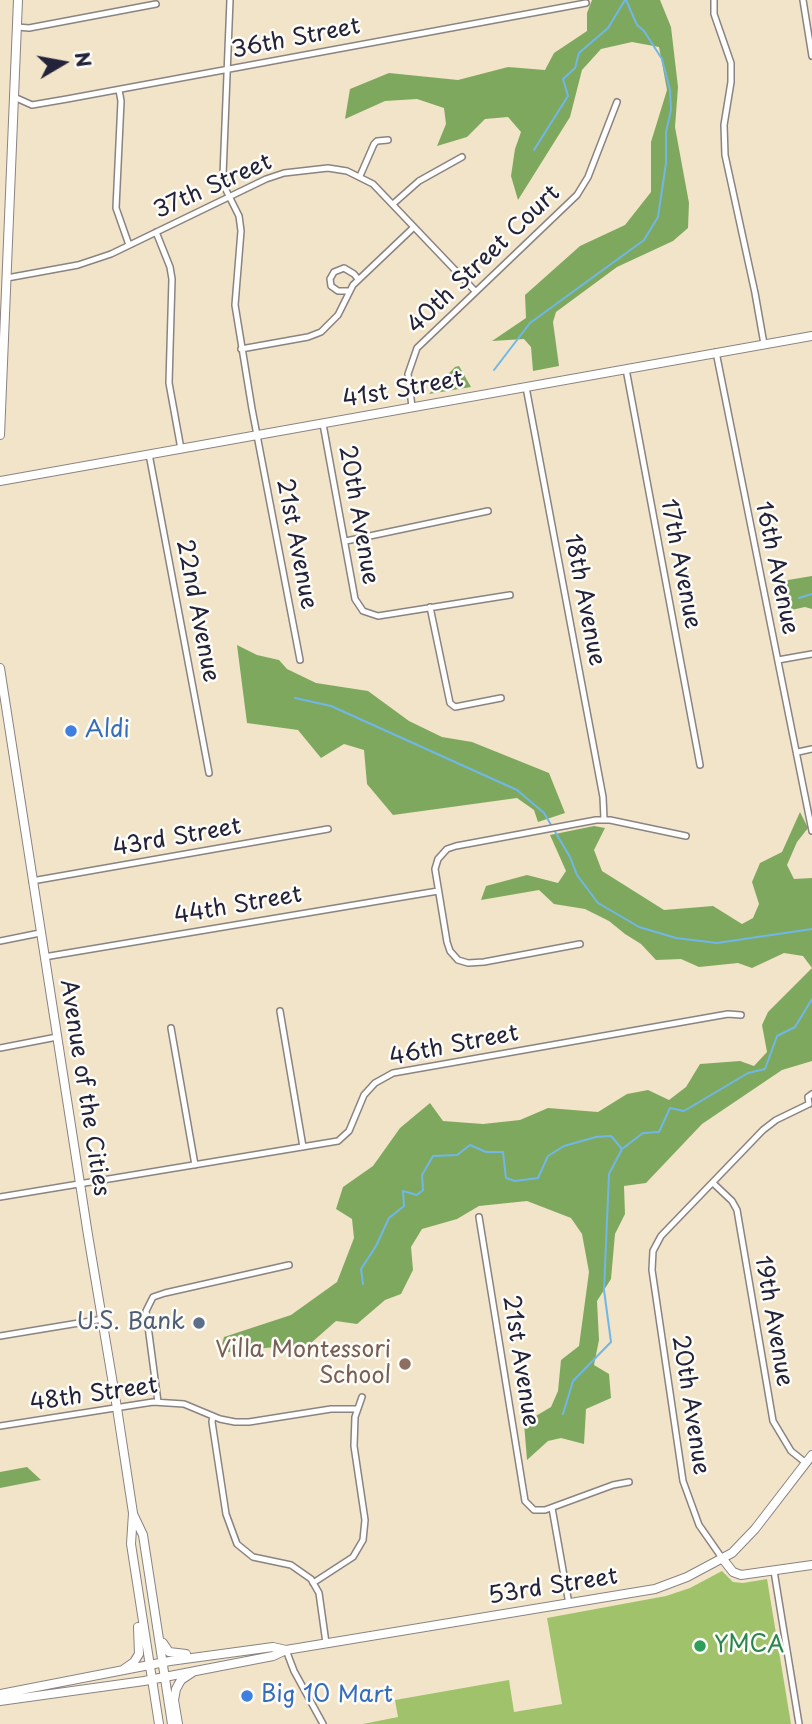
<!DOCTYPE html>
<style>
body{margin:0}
#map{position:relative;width:812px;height:1724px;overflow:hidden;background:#f2e4c8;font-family:"Playpen Sans",sans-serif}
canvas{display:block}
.north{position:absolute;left:28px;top:28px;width:70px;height:70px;-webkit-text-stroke:5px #fdfcf7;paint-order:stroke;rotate:80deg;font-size:19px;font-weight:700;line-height:28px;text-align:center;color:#22223b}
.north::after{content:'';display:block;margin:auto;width:24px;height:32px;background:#22223b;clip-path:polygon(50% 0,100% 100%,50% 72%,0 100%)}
</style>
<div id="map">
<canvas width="812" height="1724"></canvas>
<div class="north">N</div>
</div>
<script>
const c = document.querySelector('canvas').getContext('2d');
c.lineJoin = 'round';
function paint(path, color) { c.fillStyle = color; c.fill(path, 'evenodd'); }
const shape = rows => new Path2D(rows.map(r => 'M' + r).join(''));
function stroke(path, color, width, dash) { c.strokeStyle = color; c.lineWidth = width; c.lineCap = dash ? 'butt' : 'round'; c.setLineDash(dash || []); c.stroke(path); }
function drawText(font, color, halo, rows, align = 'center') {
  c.font = font + ' "Playpen Sans",sans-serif'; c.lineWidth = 5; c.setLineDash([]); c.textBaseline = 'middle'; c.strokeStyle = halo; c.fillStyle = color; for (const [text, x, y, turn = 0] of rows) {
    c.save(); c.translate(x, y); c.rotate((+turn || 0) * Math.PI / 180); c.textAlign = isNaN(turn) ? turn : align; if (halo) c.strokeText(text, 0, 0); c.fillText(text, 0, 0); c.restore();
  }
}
paint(shape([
 [722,1571,733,1582,743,1583,767,1579,791,1724,363,1724,398,1717,395,1700,509,1680,514,1712,562,1704,547,1618,666,1596,690,1588]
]), '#9fc26b');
paint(shape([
 [592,0,660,0,671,27,678,87,675,127,689,203,688,228,673,241,617,267,556,312,553,322,559,366,533,371,531,347,524,339,492,341,526,318,525,295,580,246,625,225,651,192,651,142,667,90,659,47,632,42,601,49,582,70,570,117,518,200,511,176,515,149,521,132,508,117,485,119,467,137,437,146,446,124,444,108,417,99,385,101,345,119,350,89,389,73,458,80,508,67,545,70,554,53,587,31,587,13],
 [459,366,471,387,429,394,455,367],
 [812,576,812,609,805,607,782,612,776,588,788,580],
 [237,645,257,655,279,660,287,669,316,683,368,691,409,721,442,737,472,742,549,773,565,813,538,822,534,810,517,798,393,815,367,784,364,750,344,744,321,758,298,730,247,723],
 [800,812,808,828,797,842,787,865,794,879,812,878,812,1061,782,1070,702,1124,646,1183,624,1186,625,1214,615,1234,611,1279,597,1301,599,1340,594,1365,609,1374,611,1398,586,1409,584,1444,561,1438,548,1441,527,1460,524,1423,551,1407,558,1391,561,1360,579,1346,589,1272,582,1234,571,1218,527,1201,479,1206,457,1219,422,1229,411,1247,413,1270,401,1294,385,1300,357,1324,336,1321,311,1343,289,1350,275,1347,220,1353,224,1337,291,1315,337,1282,354,1238,352,1219,336,1209,343,1187,373,1166,400,1128,430,1103,443,1121,483,1124,520,1120,548,1108,598,1112,627,1094,648,1090,669,1100,686,1087,700,1064,740,1061,754,1066,767,1052,762,1025,768,1012,812,968,803,956,784,953,752,968,738,963,699,967,681,959,656,960,641,944,625,934,609,921,585,909,554,904,539,890,481,900,486,886,527,875,558,883,566,871,550,835,594,826,605,828,594,850,602,871,664,910,713,906,742,924,753,918,759,904,752,882,760,863,782,852],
 [27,1467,41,1480,0,1488,0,1472]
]), '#7fa85f');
stroke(shape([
 [534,150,568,96,563,79,575,68,579,53,608,28,625,0],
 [494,370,530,323,644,240,658,217,666,163,666,132,671,110,670,90,662,59,644,31,637,25,626,0],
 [799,598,812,594],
 [295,698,331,706,517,790,544,813,570,857,577,875,598,903,639,927,676,938,717,943,812,929],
 [363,1284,361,1269,376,1246,389,1218,404,1206,403,1191,417,1195,423,1190,422,1175,433,1156,457,1155,470,1145,486,1152,503,1152,506,1178,515,1181,538,1178,548,1156,564,1146,596,1137,611,1136,622,1149],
 [563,1414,573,1381,611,1342,604,1290,609,1174,622,1149,643,1133,659,1132,670,1108,684,1111,748,1073,765,1069,777,1036,795,1027,812,999]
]), '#70b7e7', 2);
const street = shape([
 [230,0,223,175,225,188,239,216,241,231,235,305,252,409,300,660],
 [714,0,714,14,731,63,731,82,724,125,725,155,755,293,764,344],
 [803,0,812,56],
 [17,27,29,28,156,4],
 [119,90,121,101,116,208,129,245],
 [14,97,32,105,67,99,586,3],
 [360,176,374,144,377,141,388,140],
 [393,204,419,181,462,157],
 [156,232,170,267,172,279,169,383,181,449],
 [7,278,78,265,111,254,266,179,284,173,328,168,347,171,373,184,475,291],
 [349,291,338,291,331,286,330,279,334,272,344,268,354,274,358,279],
 [241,349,308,337,321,332,338,315,353,285,414,227],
 [716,352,812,831],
 [626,369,700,765],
 [526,387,603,797,604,819],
 [412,407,408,374,417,348,577,195,588,177,617,102],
 [323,424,355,599,363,611,378,616,510,595],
 [149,454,209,773],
 [346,541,488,511],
 [430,607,450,703,455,707,501,698],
 [778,660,812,654],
 [798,752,812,749],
 [32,881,328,829],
 [0,941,40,933],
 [580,944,484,962,468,963,458,960,450,951,447,942,435,869,438,859,447,849,456,846,596,820,610,820,686,836],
 [44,957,438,891],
 [280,1011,303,1147],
 [171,1028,195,1165],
 [0,1048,57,1037],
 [809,1104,808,1097,812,1094],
 [713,1183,732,1201,737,1210,773,1421,791,1451,806,1463],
 [0,1197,338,1141,349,1131,364,1095,375,1083,393,1073,728,1014,741,1015],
 [479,1217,525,1501,534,1510,545,1510,613,1485,629,1482],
 [0,1336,103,1319],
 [158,1402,146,1311,153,1297,165,1293,289,1265],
 [213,1416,212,1422,226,1514,237,1544,253,1557,291,1565,311,1579,319,1593,326,1643],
 [0,1426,153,1402,184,1404,220,1419,235,1422,249,1422,331,1409,356,1409],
 [552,1508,569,1604],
 [722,1558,699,1525,683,1481,652,1270,653,1251,661,1236,763,1130,776,1120,809,1104],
 [774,1571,799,1724],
 [313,1583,353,1557,363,1540,365,1520,354,1446,355,1417,362,1397],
 [286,1650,294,1671,323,1724]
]);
const secondary = shape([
 [0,435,18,0],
 [0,481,812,336],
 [0,668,88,1235,117,1408,133,1513,131,1544,159,1724],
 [134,1516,143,1535,172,1724],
 [722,1558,733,1572,741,1575,812,1565],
 [163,1643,169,1652,186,1654],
 [124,1669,134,1662,139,1654,138,1627],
 [0,1694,170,1661,273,1647,286,1650],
 [0,1701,144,1681,273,1656,286,1650,655,1589,687,1577,732,1553,755,1529,812,1455],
 [178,1724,174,1700,176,1689,181,1680,193,1672]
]);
stroke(street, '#8a8382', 8);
stroke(secondary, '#8a8382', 10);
stroke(street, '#fff', 5);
stroke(secondary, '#fff', 8);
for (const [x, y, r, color] of [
 [71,731,7,"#3f7fe0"],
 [199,1323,7,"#5c6f8a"],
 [405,1364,7,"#8d6e63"],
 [700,1646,7,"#2e9e5b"],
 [247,1696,7,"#3f7fe0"]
]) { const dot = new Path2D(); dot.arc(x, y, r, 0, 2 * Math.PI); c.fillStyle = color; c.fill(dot); stroke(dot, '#fdfcf7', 2.5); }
drawText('23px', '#22223b', '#fdfcf7', [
 ["36th Street",296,39,-11],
 ["37th Street",213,187,-24],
 ["40th Street Court",484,260,-44],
 ["41st Street",403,390,-10],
 ["20th Avenue",358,515,80],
 ["21st Avenue",296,544,79],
 ["17th Avenue",680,564,79],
 ["16th Avenue",776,568,78],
 ["18th Avenue",584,600,79],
 ["22nd Avenue",197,611,79],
 ["43rd Street",177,838,-10],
 ["44th Street",238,906,-10],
 ["46th Street",454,1046,-11],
 ["Avenue of the Cities",84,1088,81],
 ["19th Avenue",773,1321,80],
 ["21st Avenue",520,1361,81],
 ["48th Street",94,1395,-8],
 ["20th Avenue",690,1405,81],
 ["53rd Street",553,1587,-9]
]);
drawText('23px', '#366cbe', '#fdfcf7', [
 ["Aldi",85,731],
 ["Big 10 Mart",261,1696]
], 'left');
drawText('23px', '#4e5e75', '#fdfcf7', [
 ["U.S. Bank",185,1323]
], 'right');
drawText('23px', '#785e54', '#fdfcf7', [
 ["Villa Montessori",391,1351],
 ["School",391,1377]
], 'right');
drawText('23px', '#27864d', '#fdfcf7', [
 ["YMCA",714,1646]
], 'left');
</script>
